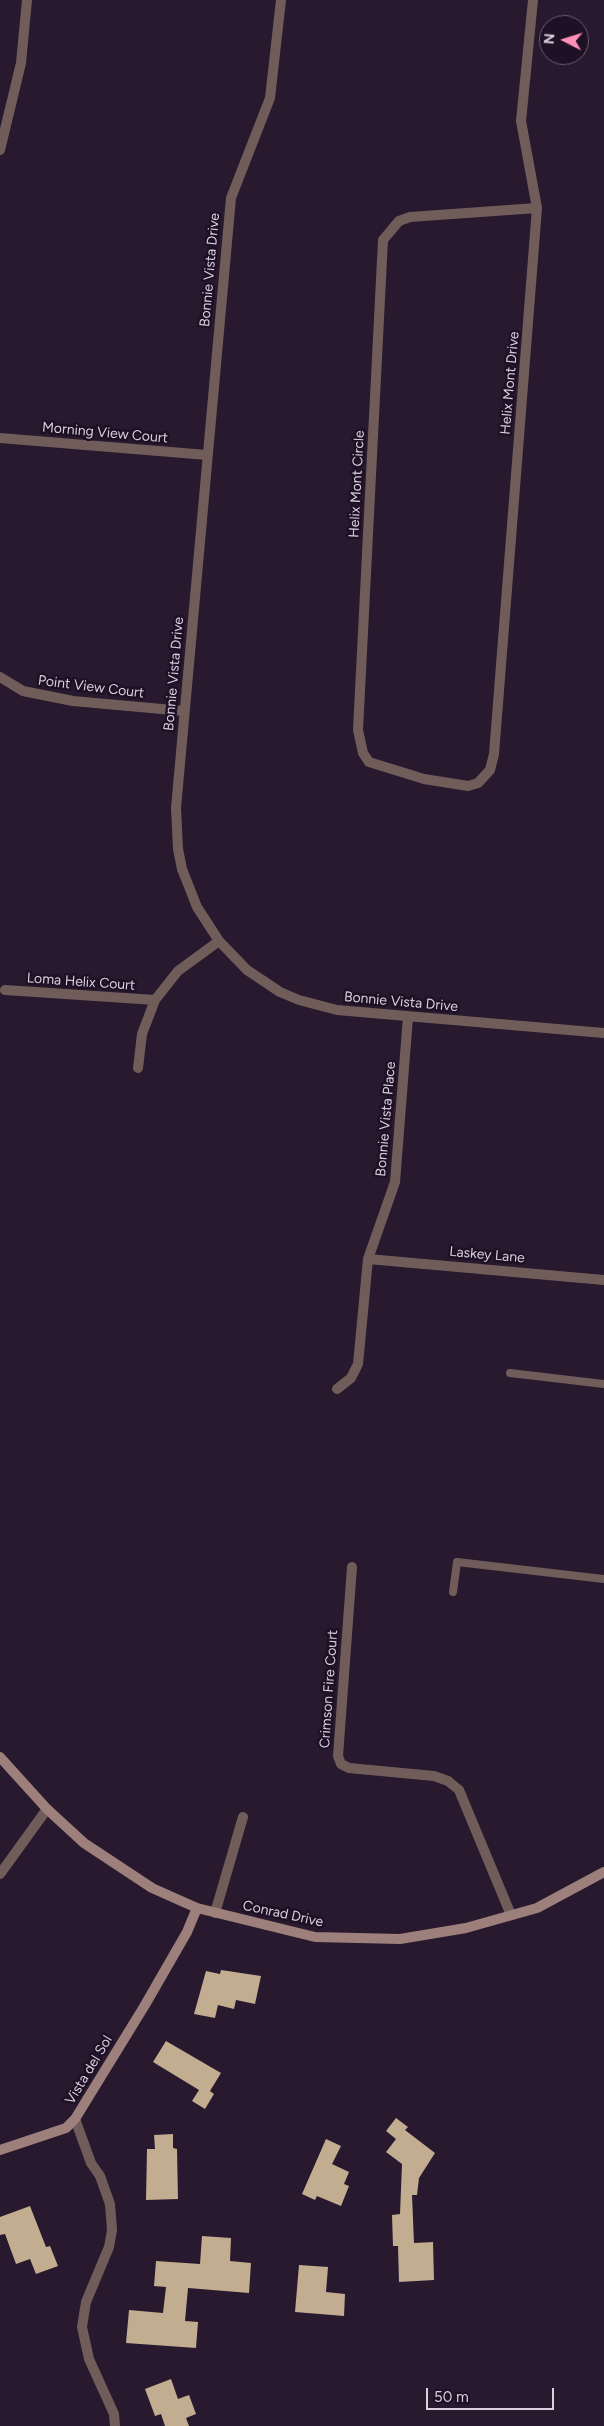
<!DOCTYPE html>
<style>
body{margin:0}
#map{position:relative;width:604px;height:2426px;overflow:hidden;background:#28192f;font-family:Figtree,sans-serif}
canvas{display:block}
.north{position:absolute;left:539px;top:15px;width:50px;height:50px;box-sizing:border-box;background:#1e1025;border:1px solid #695c6f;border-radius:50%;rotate:275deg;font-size:14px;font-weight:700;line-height:20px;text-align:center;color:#d9cfde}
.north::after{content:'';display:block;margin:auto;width:18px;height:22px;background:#ff8eb9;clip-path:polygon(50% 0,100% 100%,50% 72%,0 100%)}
.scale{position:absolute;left:426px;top:2388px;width:128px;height:22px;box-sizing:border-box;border:2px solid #d9cfde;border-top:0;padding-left:6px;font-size:15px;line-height:18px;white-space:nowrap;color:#d9cfde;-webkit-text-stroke:4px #1e1025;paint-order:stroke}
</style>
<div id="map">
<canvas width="604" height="2426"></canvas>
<div class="north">N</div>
<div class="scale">50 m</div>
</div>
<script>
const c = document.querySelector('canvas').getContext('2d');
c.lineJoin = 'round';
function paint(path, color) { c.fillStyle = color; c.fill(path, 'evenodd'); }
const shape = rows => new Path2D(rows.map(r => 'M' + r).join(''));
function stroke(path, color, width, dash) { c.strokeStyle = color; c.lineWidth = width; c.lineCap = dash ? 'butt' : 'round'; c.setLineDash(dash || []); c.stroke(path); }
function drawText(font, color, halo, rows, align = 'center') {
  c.font = font + ' Figtree,sans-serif'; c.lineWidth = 5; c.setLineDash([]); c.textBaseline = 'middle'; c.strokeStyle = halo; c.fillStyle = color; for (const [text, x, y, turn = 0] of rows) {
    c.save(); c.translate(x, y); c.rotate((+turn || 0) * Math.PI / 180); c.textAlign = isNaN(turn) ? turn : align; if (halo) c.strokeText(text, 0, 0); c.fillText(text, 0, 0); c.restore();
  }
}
paint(shape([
 [221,1970,261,1976,255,2004,236,2000,234,2009,218,2005,215,2018,194,2014,206,1971,220,1974],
 [166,2041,221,2073,210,2091,214,2094,205,2109,192,2101,199,2090,153,2062],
 [396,2118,408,2127,405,2130,435,2153,419,2178,417,2195,412,2195,414,2243,433,2242,434,2280,399,2282,398,2246,393,2246,392,2215,400,2214,402,2164,386,2152,396,2139,386,2131],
 [173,2134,173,2148,177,2149,178,2199,146,2200,147,2149,155,2149,154,2135],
 [326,2139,341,2146,332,2164,349,2172,344,2184,349,2186,341,2206,317,2196,315,2200,302,2194],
 [30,2206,46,2247,50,2246,58,2266,36,2274,30,2259,16,2264,5,2234,0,2235,0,2217],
 [202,2236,231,2238,230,2261,251,2263,249,2293,188,2288,185,2321,198,2322,196,2348,126,2343,129,2310,163,2313,166,2287,154,2286,156,2261,200,2264],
 [299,2265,328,2267,326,2292,345,2294,344,2316,295,2312],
 [171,2379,178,2399,189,2395,196,2414,186,2418,189,2426,165,2426,161,2414,155,2416,145,2389]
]), '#c2ad91');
stroke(shape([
 [510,1373,604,1384],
 [453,1592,457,1562,604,1579]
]), '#705d5a', 8);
stroke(shape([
 [281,0,270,98,231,198,176,808,178,849,182,869,197,907,219,941,247,970,280,992,299,1000,337,1010,604,1033],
 [533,0,521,121,537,208,494,754,490,770,478,783,468,786,424,779,369,762,363,753,358,730,383,240,399,221,410,217,537,208],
 [0,150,21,63,27,0],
 [0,438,207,455],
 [0,677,23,691,73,701,184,711],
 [5,990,155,1000],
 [138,1068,142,1034,155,1000,178,971,219,941],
 [368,1259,604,1280],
 [337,1389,351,1378,358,1364,368,1259,395,1182,408,1017],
 [352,1567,338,1756,341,1764,349,1768,434,1776,448,1781,459,1790,511,1915],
 [0,1874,47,1809],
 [215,1913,243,1817],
 [75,2119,91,2163,100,2176,110,2204,112,2230,109,2247,86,2302,82,2327,89,2359,114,2414,115,2426]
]), '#705d5a', 10);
stroke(shape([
 [0,1757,47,1809,84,1843,152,1888,197,1908,315,1937,400,1939,466,1928,537,1908,604,1872],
 [0,2150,66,2128,75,2119,145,2005,187,1932,197,1908]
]), '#9d807b', 10);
drawText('14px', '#d9cfde', '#1e1025', [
 ["Bonnie Vista Drive",210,270,-85],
 ["Helix Mont Drive",510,383,-85],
 ["Morning View Court",105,433,5],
 ["Helix Mont Circle",357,484,-87],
 ["Bonnie Vista Drive",174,674,-85],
 ["Point View Court",91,687,7],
 ["Loma Helix Court",81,982,4],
 ["Bonnie Vista Drive",401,1002,5],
 ["Bonnie Vista Place",386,1119,-85],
 ["Laskey Lane",487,1255,5],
 ["Crimson Fire Court",329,1689,-86],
 ["Conrad Drive",283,1914,12],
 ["Vista del Sol",89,2070,-59]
]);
</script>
